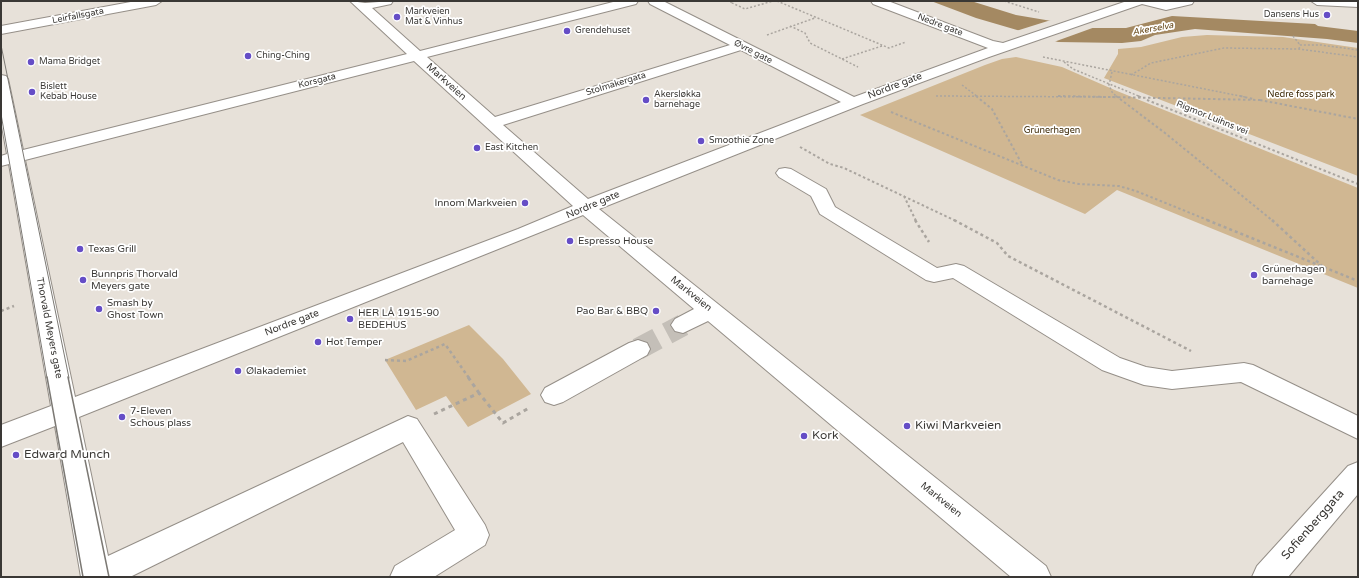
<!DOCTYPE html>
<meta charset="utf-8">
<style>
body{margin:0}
#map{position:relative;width:1359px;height:578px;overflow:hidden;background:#e7e1d9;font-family:"Varela Round",sans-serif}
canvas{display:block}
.frame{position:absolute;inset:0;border:2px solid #3a3835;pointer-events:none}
</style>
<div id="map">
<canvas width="1359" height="578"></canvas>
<div class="frame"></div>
</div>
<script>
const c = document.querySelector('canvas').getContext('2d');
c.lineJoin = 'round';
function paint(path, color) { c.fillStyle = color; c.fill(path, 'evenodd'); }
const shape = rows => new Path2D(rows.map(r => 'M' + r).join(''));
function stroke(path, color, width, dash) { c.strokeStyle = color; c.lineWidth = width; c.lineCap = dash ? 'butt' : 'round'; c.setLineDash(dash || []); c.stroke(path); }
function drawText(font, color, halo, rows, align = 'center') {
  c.font = font + ' "Varela Round",sans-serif'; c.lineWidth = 3.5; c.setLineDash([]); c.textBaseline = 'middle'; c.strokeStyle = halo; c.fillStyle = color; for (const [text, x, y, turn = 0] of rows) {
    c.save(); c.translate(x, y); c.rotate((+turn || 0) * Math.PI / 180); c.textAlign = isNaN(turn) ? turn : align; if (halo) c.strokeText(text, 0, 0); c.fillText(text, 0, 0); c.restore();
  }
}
paint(shape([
 [1207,35,1283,37,1358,48,1358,176,1104,78,1118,54,1118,49,1141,47,1182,37],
 [1016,57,1062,67,1117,91,1358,188,1358,288,1117,190,1085,214,860,115,985,65,1002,59],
 [469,325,503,359,531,394,468,427,446,396,416,410,385,360]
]), '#d0b792');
paint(shape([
 [931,1,971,1,1016,15,1093,28,1126,28,1172,16,1315,24,1318,26,1358,31,1358,43,1327,39,1195,29,1155,35,1141,41,1122,43,1058,42,976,18]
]), '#a48962');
paint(shape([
 [1051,20,1082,25,1098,26,1051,43,1016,31]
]), '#e7e1d9');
stroke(shape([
 [638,349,683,325]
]), '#c4bfb8', 22, [22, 11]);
const minor = shape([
 [136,1,162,1,156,5,1,34,1,26,136,1],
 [350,1,365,3,393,1,391,4,372,8,420,51,617,1,638,1,636,4,427,57,495,117,730,45,650,4,648,1,663,1,854,97,988,48,873,4,871,1,888,1,993,41,1003,43,1127,1,1194,1,1192,4,1166,10,1142,4,989,57,863,104,599,209,1046,566,1051,577,1011,577,708,321,683,333,675,331,671,325,675,319,694,309,583,215,79,417,108,556,408,416,417,419,485,525,489,535,485,545,434,577,390,577,395,566,455,530,403,442,130,577,81,577,55,426,1,447,1,425,51,406,9,164,1,166,1,156,7,154,1,121,1,75,6,76,8,79,23,150,407,54,350,1],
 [741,50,841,102,588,199,503,125,741,50],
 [414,61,573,206,518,229,75,397,25,160,414,61],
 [1311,1,1358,1,1358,7,1317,5,1311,1],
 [785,168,791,169,826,189,835,207,937,268,956,264,964,266,1120,358,1146,367,1172,371,1244,363,1253,365,1358,416,1358,439,1241,382,1172,389,1144,385,1102,370,953,278,934,282,926,280,820,214,811,196,779,177,776,173,779,169,785,168],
 [638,340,647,343,650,349,647,355,563,402,554,405,545,402,541,395,545,388,629,343,638,340],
 [1358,462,1358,494,1288,577,1252,577,1257,566,1348,466,1358,462]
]);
stroke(minor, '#958f88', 2);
stroke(shape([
 [736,1,730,2,745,9,773,1],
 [777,1,889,48,906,42],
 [1004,1,1039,12],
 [790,26,805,33,810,43,858,67],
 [767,35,815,18],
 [1293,36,1300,45],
 [1299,49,1300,45,1321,45,1358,50],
 [1043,57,1245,97],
 [842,59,882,46],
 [1064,62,1073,69,1141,97],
 [1112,72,1109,85,1112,92,1117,97],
 [1131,75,1151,63,1224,48,1299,49,1358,57],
 [962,85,978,97],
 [936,96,1115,97]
]), '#aaa59f', 1.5, [2, 2]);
stroke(shape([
 [976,96,992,109,1023,166],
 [1058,96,1260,100],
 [1116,96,1165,133,1273,221],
 [1138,96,1142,98],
 [1240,96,1253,99],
 [1147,100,1358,184],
 [1260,100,1358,119],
 [891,112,1058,180,1079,184,1119,186,1136,191,1210,221],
 [800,147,830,164,844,168,956,221],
 [904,196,916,221]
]), '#aaa59f', 2, [2.5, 2.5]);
stroke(shape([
 [915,220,929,242],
 [954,220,997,243,1008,256,1191,351],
 [1207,220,1358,281],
 [1272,220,1323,267],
 [1,311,14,306],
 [385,360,406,361,445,344,469,378]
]), '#aaa59f', 2.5, [3, 3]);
stroke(shape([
 [468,377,479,393],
 [434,414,479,393,503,423,529,408]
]), '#aaa59f', 3, [4, 4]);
paint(minor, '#fff');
stroke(shape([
 [1,45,69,378],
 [1,114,47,378]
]), '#7c7974', 1);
stroke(shape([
 [47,377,83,577],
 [68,377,109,577]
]), '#7c7974', 1.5);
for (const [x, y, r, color] of [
 [1327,15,4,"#654dc6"],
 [397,17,4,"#654dc6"],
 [567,31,4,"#654dc6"],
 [248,56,4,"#654dc6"],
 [31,62,4,"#654dc6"],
 [32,92,4,"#654dc6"],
 [646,100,4,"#654dc6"],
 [701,141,4,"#654dc6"],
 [477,148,4,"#654dc6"],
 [525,203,4,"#654dc6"],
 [570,241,4,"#654dc6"],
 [80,249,4,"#654dc6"],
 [1254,275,4,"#654dc6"],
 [83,280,4,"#654dc6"],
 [99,309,4,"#654dc6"],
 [656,311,4,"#654dc6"],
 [350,319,4,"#654dc6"],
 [318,342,4,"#654dc6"],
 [238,371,4,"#654dc6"],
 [122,417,4,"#654dc6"],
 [907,426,4,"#654dc6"],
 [804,436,4,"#654dc6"],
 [16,455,4,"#654dc6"]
]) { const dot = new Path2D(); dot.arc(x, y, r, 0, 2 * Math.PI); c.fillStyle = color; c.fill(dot); stroke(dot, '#fff', 1.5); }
drawText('9px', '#3a3835', '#fff', [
 ["Markveien",405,12],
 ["Mat & Vinhus",405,22],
 ["Dansens Hus",1319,15,"right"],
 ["Grendehuset",575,31],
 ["Ching-Ching",256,56],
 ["Mama Bridget",39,62],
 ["Bislett",40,87],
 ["Kebab House",40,97],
 ["Akersløkka",654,95],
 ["barnehage",654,105],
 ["Smoothie Zone",709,141],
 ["East Kitchen",485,148]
], 'left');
drawText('9px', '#3a3835', '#fff', [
 ["Leirfallsgata",78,16,-11],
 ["Nedre gate",940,25,21],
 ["Øvre gate",753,52,27],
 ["Korsgata",317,81,-14],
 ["Stolmakergata",616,84,-17],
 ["Rigmor Luihns vei",1212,118,22]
]);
drawText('italic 9px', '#684a1b', '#fff', [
 ["Akerselva",1153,29,-10]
]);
drawText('9px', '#3d2906', '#fff', [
 ["Nedre foss park",1301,95],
 ["Grünerhagen",1052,131]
]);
drawText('10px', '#3a3835', '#fff', [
 ["Markveien",446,82,42],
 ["Nordre gate",895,86,-21],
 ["Nordre gate",593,205,-23],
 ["Markveien",691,294,39],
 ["Nordre gate",292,323,-21],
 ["Thorvald Meyers gate",49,328,79],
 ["Markveien",941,500,39]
]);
drawText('10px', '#3a3835', '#fff', [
 ["Innom Markveien",517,203,"right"],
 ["Espresso House",578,241],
 ["Texas Grill",88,249],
 ["Grünerhagen",1262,269],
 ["barnehage",1262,281],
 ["Bunnpris Thorvald",91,274],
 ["Meyers gate",91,286],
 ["Smash by",107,303],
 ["Ghost Town",107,315],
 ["Pao Bar & BBQ",648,311,"right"],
 ["HER LÅ 1915-90",358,313],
 ["BEDEHUS",358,325],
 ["Hot Temper",326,342],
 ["Ølakademiet",246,371],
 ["7-Eleven",130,411],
 ["Schous plass",130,423]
], 'left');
drawText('12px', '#3a3835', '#fff', [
 ["Kiwi Markveien",915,426],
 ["Kork",812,436],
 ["Edward Munch",24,455]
], 'left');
drawText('12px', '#3a3835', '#fff', [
 ["Sofienberggata",1313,525,-49]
]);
</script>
